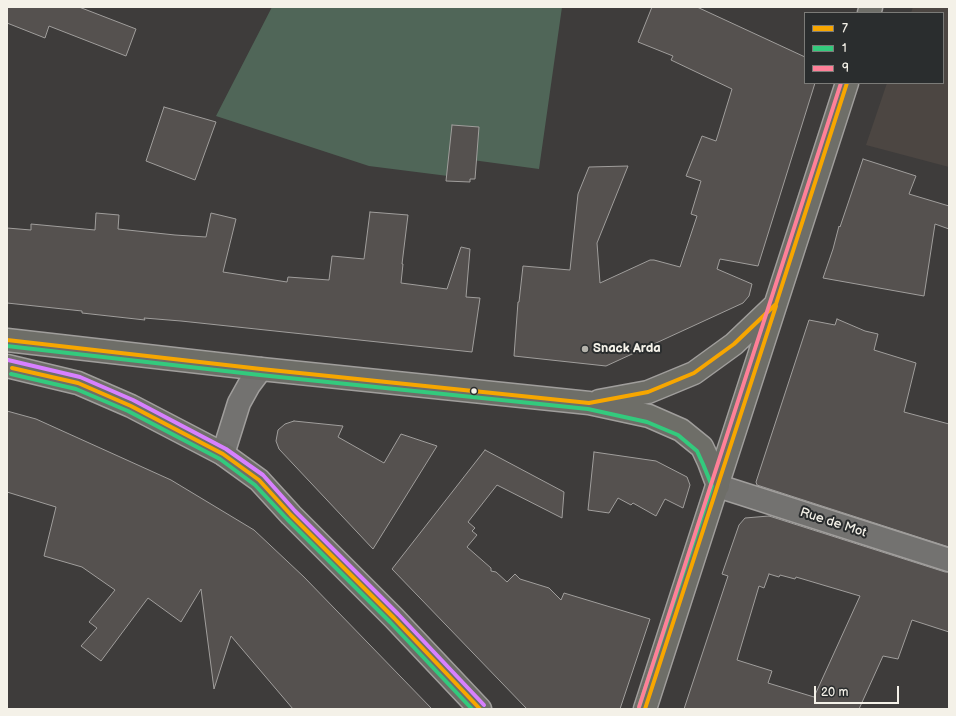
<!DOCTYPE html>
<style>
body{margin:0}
#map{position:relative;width:956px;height:716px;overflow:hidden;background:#3e3c3b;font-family:"Balsamiq Sans",sans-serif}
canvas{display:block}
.frame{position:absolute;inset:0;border:8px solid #f4f1e8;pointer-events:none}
.legend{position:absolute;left:804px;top:12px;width:140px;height:72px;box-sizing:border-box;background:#2a2d2e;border:1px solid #7b7b78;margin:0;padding:5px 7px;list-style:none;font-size:12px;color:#f4f1e8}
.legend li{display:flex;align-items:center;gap:8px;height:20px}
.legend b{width:20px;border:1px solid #7b7b78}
.scale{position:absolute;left:814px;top:686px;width:85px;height:18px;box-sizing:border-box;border:2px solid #f4f1e8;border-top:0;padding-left:5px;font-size:12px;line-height:14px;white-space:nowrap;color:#f4f1e8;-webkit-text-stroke:3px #2a2d2e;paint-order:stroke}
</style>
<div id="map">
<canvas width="956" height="716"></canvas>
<div class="frame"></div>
<ul class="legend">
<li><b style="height:5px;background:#f7a600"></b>7</li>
<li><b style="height:5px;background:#33ca7d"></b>1</li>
<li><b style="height:5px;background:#ff8098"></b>9</li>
</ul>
<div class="scale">20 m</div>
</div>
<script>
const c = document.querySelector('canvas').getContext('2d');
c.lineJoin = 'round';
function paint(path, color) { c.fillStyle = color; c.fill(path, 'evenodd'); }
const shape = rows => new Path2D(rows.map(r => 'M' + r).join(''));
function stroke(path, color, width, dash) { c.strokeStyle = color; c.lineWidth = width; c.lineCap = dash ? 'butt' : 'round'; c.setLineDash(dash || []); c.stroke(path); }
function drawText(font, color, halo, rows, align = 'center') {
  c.font = font + ' "Balsamiq Sans",sans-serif'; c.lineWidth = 4; c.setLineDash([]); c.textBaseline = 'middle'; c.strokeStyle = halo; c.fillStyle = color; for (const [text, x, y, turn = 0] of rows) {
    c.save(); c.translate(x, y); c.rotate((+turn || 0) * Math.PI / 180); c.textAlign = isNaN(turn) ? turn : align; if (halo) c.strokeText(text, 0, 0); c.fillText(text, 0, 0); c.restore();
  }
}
paint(shape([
 [913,7,949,7,949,167,866,145,887,83,943,83,943,13,911,13]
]), '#4c4642');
paint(shape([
 [272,7,562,7,539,169,450,157,448,176,369,166,216,116]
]), '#506658');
const building = shape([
 [7,7,79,7,136,29,126,56,49,26,45,38,7,23,7,7],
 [652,7,697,7,805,57,805,83,815,83,758,266,720,259,717,269,752,284,749,296,743,303,606,366,514,356,518,302,519,302,523,266,570,270,578,194,589,167,628,166,597,243,600,283,650,260,654,260,680,267,697,216,691,214,701,181,686,176,702,136,716,141,732,89,671,60,673,56,638,42,652,7],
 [164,107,216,122,195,180,146,161,164,107],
 [452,125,479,127,475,179,470,179,470,182,446,181,452,125],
 [863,159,916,176,909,194,949,206,949,229,935,224,924,296,823,278,833,249,839,226,840,227,863,159],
 [370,212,408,215,402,264,403,264,401,283,447,289,461,247,470,249,466,297,480,298,472,352,181,321,144,318,145,320,82,313,82,311,7,303,7,228,31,230,31,224,95,230,96,213,119,215,118,229,175,235,206,237,211,213,236,219,223,272,287,282,288,277,329,280,332,256,364,259,370,212],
 [837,319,865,331,878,334,874,350,916,363,904,412,949,424,949,547,757,485,756,482,809,320,835,325,837,319],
 [7,411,36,419,171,480,254,530,304,577,432,709,293,709,231,636,214,689,201,589,181,622,148,598,101,661,81,646,97,628,89,622,115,590,82,567,44,556,56,507,7,492,7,411],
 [294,421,343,426,338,437,384,463,401,434,437,446,373,549,279,449,276,441,278,430,285,424,294,421],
 [485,450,564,492,562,518,497,485,468,522,475,528,472,531,477,535,467,547,491,568,491,571,496,572,507,582,515,574,520,579,549,588,561,600,564,593,650,619,620,709,527,709,392,569,485,450],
 [594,452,656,461,687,477,690,485,683,508,665,499,656,516,633,503,631,505,618,498,609,513,588,510,594,452],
 [769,516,945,572,949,572,949,632,912,620,898,659,883,656,859,709,684,709,728,576,722,574,739,525,745,518,769,516],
 [769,574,779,577,780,575,795,579,796,577,860,596,814,697,768,683,772,671,737,660,759,586,764,588,769,574]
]);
paint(building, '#55514f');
stroke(building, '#a09e9c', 1);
const street = shape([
 [223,454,239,403,249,385,261,369],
 [718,486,949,560]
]);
const primary = shape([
 [869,13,871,7],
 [7,340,261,369,589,403,649,416,681,430,702,447,709,462,718,486],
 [7,366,78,383,131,406,223,454,259,480,291,515,394,618,480,709],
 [599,401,648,392,694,373,734,344,775,305],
 [645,709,847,83]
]);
stroke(street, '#a09e9c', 25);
stroke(primary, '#a09e9c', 25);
stroke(street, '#737270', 22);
stroke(primary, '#6e6e68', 22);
stroke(shape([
 [7,340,261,369,589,403,648,392,694,373,734,344,776,304,847,83],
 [12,368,78,383,131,406,223,454,259,480,291,515,394,618,480,709],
 [645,709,776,306]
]), '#f7a600', 4);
stroke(shape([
 [7,346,260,375,588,409,647,422,678,435,697,451,703,464,712,486,639,707],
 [11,374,76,389,128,411,220,459,255,485,287,519,390,622,472,709]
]), '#33ca7d', 4);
stroke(shape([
 [639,707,841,83]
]), '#ff8098', 4);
stroke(shape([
 [8,360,80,377,133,400,226,449,263,475,295,511,398,614,484,705]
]), '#d880ff', 4);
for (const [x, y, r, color] of [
 [585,349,4,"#b4b2ab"],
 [474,391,3.5,"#f4f1e8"]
]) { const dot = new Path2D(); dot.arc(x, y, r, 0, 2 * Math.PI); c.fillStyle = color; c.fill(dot); stroke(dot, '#2a2d2e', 1.5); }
drawText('bold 13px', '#f4f1e8', '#2a2d2e', [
 ["Snack Arda",593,349]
], 'left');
drawText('13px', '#f4f1e8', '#2a2d2e', [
 ["Rue de Mot",833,523,18]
]);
</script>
